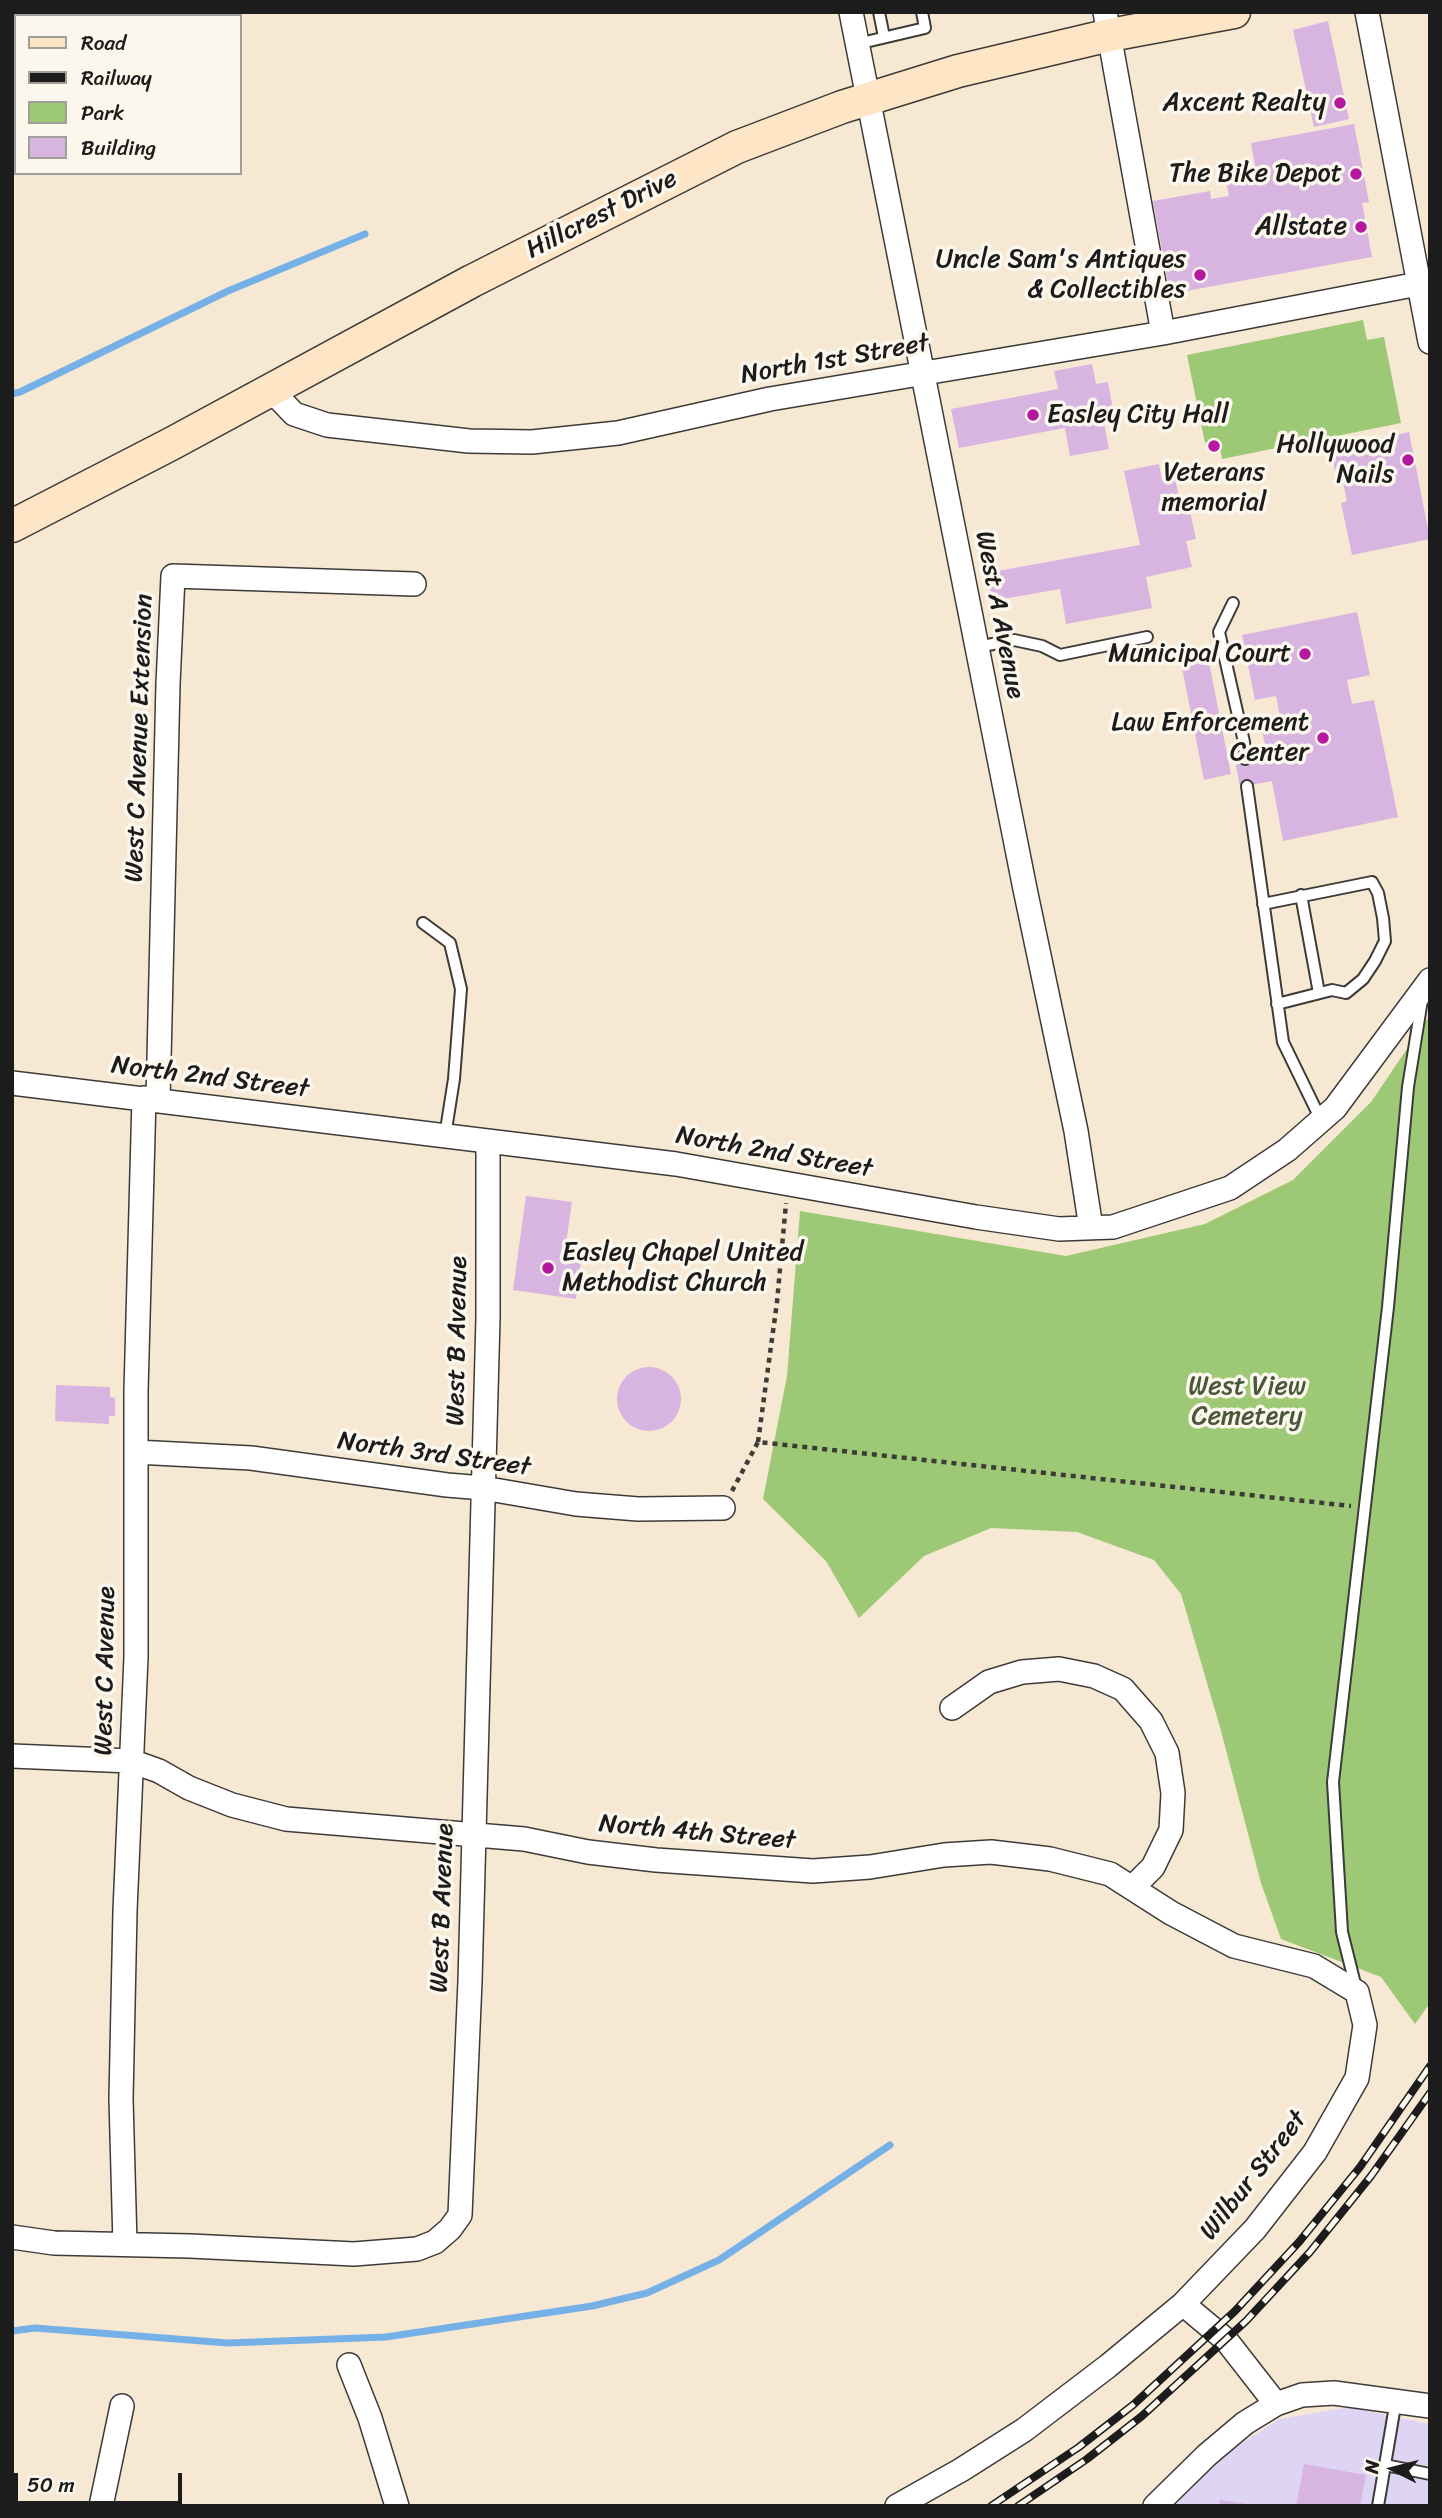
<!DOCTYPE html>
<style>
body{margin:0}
#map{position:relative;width:1442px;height:2518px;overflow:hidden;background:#f7e8d3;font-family:Sriracha,sans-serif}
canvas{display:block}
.frame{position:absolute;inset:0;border:14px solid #1c1c1c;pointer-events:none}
.legend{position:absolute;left:14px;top:14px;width:228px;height:161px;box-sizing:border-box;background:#fbf7ec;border:2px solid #a29f99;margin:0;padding:9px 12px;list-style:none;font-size:21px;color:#1c1c1c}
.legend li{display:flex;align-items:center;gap:14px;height:35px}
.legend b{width:35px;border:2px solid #a29f99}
.north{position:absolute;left:1358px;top:2434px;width:70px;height:70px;-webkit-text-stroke:5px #fbf7ec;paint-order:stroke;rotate:276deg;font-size:19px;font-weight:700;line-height:28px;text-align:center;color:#1c1c1c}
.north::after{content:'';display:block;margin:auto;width:24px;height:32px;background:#1c1c1c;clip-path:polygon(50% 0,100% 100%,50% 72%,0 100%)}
.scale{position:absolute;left:14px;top:2473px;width:168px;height:32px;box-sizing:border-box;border:4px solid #1c1c1c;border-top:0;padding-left:9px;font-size:21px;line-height:24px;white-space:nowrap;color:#1c1c1c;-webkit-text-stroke:5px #fbf7ec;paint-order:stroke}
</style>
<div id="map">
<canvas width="1442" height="2518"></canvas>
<div class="frame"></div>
<ul class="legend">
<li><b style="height:9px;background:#fee5c5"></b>Road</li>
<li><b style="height:9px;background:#1c1c1c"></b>Railway</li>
<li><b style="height:19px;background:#9dc875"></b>Park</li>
<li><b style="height:19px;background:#d8b5e1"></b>Building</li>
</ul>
<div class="north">N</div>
<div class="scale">50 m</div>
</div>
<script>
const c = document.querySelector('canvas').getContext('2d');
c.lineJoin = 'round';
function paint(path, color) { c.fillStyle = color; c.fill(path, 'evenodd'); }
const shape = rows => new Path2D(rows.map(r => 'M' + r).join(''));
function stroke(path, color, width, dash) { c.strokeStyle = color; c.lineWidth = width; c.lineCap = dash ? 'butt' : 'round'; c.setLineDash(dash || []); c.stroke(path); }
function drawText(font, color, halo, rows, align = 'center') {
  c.font = font + ' Sriracha,sans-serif'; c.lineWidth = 7; c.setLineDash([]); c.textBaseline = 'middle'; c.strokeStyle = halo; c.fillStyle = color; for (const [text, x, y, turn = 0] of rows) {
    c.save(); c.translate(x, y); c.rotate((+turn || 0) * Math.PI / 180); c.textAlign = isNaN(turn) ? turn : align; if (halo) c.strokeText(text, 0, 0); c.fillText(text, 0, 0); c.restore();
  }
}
paint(shape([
 [1349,2407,1430,2424,1430,2506,1173,2506,1221,2457,1279,2419]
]), '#ded5f5');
paint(shape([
 [1363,320,1367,340,1384,337,1401,423,1222,459,1219,441,1205,443,1187,355],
 [1430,1015,1430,2003,1415,2024,1381,1977,1281,1939,1261,1883,1220,1727,1181,1594,1154,1560,1077,1532,991,1528,924,1556,859,1618,826,1561,763,1499,787,1376,800,1211,1066,1256,1205,1224,1293,1180,1371,1102]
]), '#9dc875');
stroke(shape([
 [12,394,20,392,228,291,365,234],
 [12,2331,35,2328,228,2343,386,2337,592,2306,647,2293,719,2260,890,2145]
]), '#75b1e6', 7);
paint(shape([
 [1328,21,1349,119,1314,127,1293,30],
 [1354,124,1369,202,1362,203,1372,257,1170,294,1153,201,1210,191,1211,199,1229,196,1224,172,1255,166,1251,143],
 [1092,364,1096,384,1108,382,1115,421,1104,423,1109,449,1070,456,1065,428,959,448,951,409,1058,389,1054,371],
 [1409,432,1430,539,1352,555,1341,503,1347,501,1340,469,1335,470,1331,448],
 [1159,464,1162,480,1175,477,1180,504,1188,502,1196,539,1186,541,1192,567,1146,577,1152,608,1066,624,1060,589,992,601,987,573,1140,545,1124,471],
 [1357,612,1370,675,1347,680,1352,704,1374,700,1398,817,1283,841,1272,781,1240,787,1235,761,1267,754,1260,721,1280,717,1276,696,1255,700,1242,635],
 [1206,647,1231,774,1204,780,1179,652],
 [526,1196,572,1202,566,1243,583,1246,576,1299,513,1290],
 '617 1399a32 32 0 1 1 64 0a32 32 0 1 1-64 0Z',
 [56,1385,110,1387,110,1397,115,1398,115,1416,109,1416,109,1424,55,1421],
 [1304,2464,1366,2475,1360,2506,1296,2506],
 [1220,2500,1246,2504,1246,2506,1219,2506]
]), '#d8b5e1');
const lane = shape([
 [879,12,884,37],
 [857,44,925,28,922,12],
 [1233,603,1219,632,1244,742,1245,759],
 [977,647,1014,640,1042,646,1060,655,1147,637],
 [1247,786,1283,1042,1321,1120],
 [1301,895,1319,993],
 [1263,904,1372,882,1378,893,1383,918,1385,941,1375,961,1363,979,1346,993,1332,990,1277,1004],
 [423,923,450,943,461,989,454,1079,445,1136],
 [1356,1988,1342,1932,1333,1782,1388,1307,1408,1087,1422,1000],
 [1385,2465,1430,2474],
 [1378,2506,1396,2400]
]);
const street = shape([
 [851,12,1025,889,1076,1131,1091,1228],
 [1105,12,1163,333],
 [1367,12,1430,342],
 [271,390,294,414,327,425,469,441,532,442,618,433,770,399,1163,333,1418,284],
 [12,1083,676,1164,976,1217,1059,1229,1113,1227,1230,1188,1287,1150,1335,1108,1430,980],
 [158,1100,168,684,173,576,414,584],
 [136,1452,251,1458,447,1485,483,1488,576,1504,638,1509,723,1508],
 [952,1708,989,1682,1022,1672,1059,1669,1094,1676,1123,1689,1151,1721,1167,1753,1173,1793,1171,1830,1153,1867,1132,1888],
 [12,1756,131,1761,159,1771,189,1788,232,1805,286,1819,524,1839,588,1852,656,1860,813,1871,870,1867,944,1855,991,1852,1050,1859,1110,1874,1171,1913,1234,1946,1314,1966,1357,1992,1365,2025,1357,2078,1315,2152,1255,2229,1183,2304,1108,2366,1024,2430,961,2470,897,2506],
 [12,2237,54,2243,190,2246,354,2254,417,2249,435,2242,450,2229,460,2215,470,1981,488,1318,488,1141],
 [125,2244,121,2099,125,1911,136,1657,136,1391,144,1098],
 [1183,2304,1226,2340,1276,2404],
 [349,2365,370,2418,397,2506],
 [101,2506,122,2406],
 [1155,2506,1207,2455,1245,2423,1276,2404,1302,2395,1334,2393,1430,2406]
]);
const secondary = shape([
 [12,526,171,444,472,281,737,147,842,107,958,71,1110,35,1234,12]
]);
stroke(lane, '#3d3b37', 14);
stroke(street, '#3d3b37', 26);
stroke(secondary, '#3d3b37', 35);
stroke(shape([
 [758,1442,777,1302,786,1203],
 [732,1491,758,1442,1351,1506]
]), '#3d3b37', 4.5, [5, 5]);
stroke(lane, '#fff', 10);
stroke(street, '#fff', 23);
stroke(secondary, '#fee5c5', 32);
const rail = shape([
 [991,2506,1079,2447,1133,2405,1235,2311,1299,2242,1360,2167,1430,2066],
 [1018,2506,1087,2459,1142,2416,1246,2321,1310,2252,1371,2176,1430,2093]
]);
stroke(rail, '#1c1c1c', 8);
stroke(rail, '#fbf7ec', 5, [16]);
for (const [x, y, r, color] of [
 [1340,103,7,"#b5179e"],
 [1356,174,7,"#b5179e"],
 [1361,227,7,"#b5179e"],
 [1200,275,7,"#b5179e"],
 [1033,415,7,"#b5179e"],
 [1214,446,7,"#b5179e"],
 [1408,460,7,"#b5179e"],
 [1305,654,7,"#b5179e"],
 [1323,738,7,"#b5179e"],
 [548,1268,7,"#b5179e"]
]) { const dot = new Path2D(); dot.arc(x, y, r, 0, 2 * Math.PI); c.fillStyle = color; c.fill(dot); stroke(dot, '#fbf7ec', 2.5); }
drawText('26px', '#1c1c1c', '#fbf7ec', [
 ["Axcent Realty",1326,103],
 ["The Bike Depot",1342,174],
 ["Allstate",1347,227],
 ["Uncle Sam's Antiques",1186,260],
 ["& Collectibles",1186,290],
 ["Easley City Hall",1047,415,"left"],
 ["Hollywood",1394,445],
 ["Nails",1394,475],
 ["Veterans",1214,473,"center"],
 ["memorial",1214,503,"center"],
 ["Municipal Court",1291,654],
 ["Law Enforcement",1309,723],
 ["Center",1309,753],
 ["Easley Chapel United",562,1253,"left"],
 ["Methodist Church",562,1283,"left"]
], 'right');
drawText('26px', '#1c1c1c', '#fbf7ec', [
 ["Hillcrest Drive",602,215,-27],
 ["North 1st Street",835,360,-10],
 ["West A Avenue",999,615,79],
 ["West C Avenue Extension",140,738,-88],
 ["North 2nd Street",210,1078,7],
 ["North 2nd Street",774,1153,10],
 ["West B Avenue",458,1341,-89],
 ["North 3rd Street",434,1455,8],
 ["West C Avenue",106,1671,-89],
 ["North 4th Street",697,1833,5],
 ["West B Avenue",443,1908,-88],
 ["Wilbur Street",1254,2176,-52]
]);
drawText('26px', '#49583b', '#fbf7ec', [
 ["West View",1247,1387],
 ["Cemetery",1247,1417]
]);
</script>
